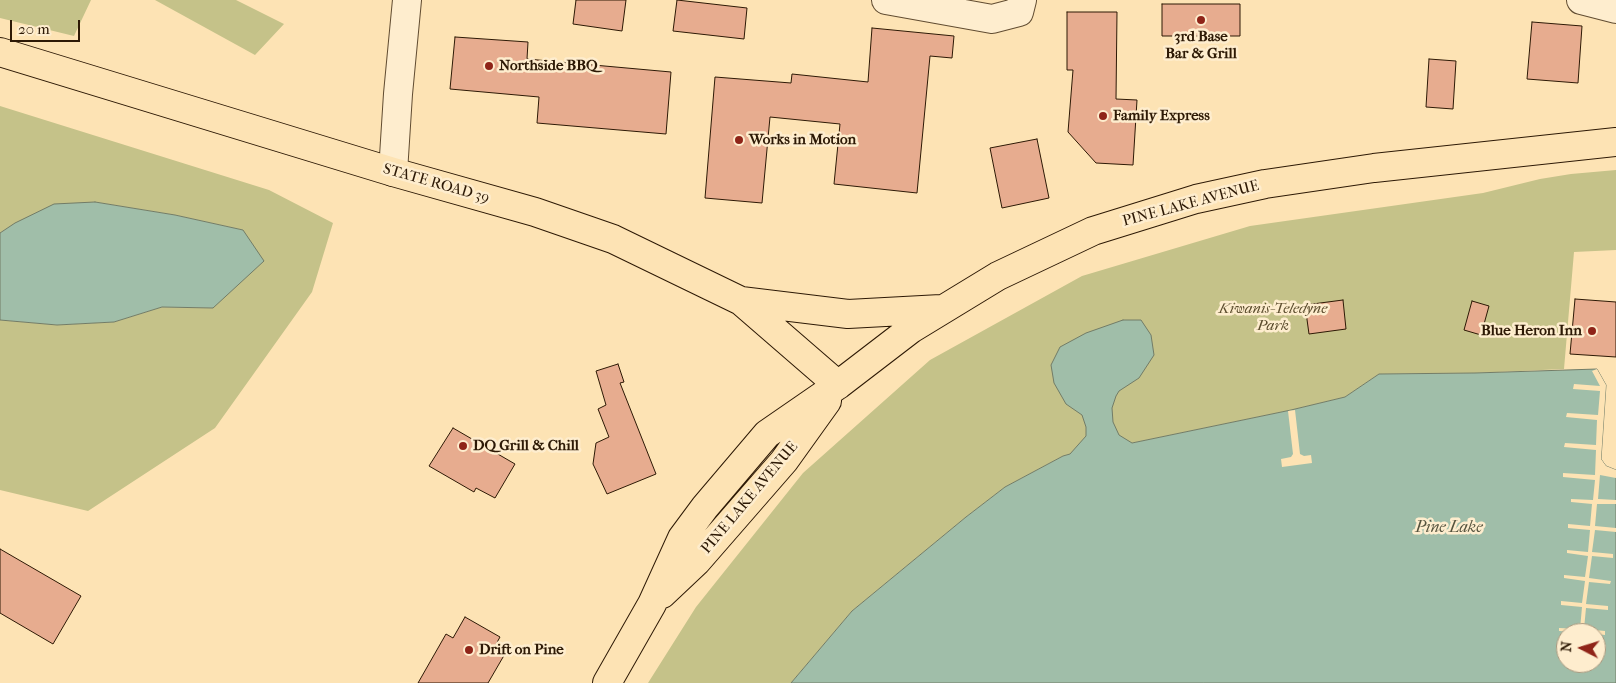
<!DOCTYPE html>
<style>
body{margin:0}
#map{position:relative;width:1616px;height:683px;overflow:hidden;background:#fde3b4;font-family:"IM FELL French Canon",serif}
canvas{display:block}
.north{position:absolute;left:1556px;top:623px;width:50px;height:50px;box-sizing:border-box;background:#feedce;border:1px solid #aa987e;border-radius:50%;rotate:275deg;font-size:14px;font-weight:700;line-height:20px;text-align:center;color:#2d1905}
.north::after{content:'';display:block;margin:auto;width:18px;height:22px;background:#8f2418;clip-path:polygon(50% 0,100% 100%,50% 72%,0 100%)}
.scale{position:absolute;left:10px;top:20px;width:70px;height:22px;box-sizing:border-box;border:2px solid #2d1905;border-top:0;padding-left:6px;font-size:15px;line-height:18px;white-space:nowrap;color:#2d1905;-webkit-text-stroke:4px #feedce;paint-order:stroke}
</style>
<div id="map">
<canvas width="1616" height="683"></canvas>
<div class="north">N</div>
<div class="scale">20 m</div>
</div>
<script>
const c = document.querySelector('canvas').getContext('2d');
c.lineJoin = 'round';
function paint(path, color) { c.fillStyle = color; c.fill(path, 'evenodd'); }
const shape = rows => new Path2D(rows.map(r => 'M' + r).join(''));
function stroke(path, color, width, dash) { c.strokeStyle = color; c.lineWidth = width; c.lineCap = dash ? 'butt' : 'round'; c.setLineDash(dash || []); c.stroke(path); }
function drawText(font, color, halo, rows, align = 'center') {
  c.font = font + ' "IM FELL French Canon",serif'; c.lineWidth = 5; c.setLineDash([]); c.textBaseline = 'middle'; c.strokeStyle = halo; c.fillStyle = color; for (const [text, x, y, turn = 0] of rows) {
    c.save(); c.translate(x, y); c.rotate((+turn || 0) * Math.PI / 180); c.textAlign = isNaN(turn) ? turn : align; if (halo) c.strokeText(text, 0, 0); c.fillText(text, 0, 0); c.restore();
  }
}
paint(shape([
 [0,0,91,0,74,36,0,18],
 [155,0,236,0,284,24,255,55],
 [0,106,269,190,333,223,312,292,215,428,88,511,0,490,0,320,57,325,114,322,162,307,212,308,243,230,175,215,95,202,16,223,0,233],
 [1616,170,1616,250,1574,252,1564,369,1476,373,1379,374,1345,397,1291,410,1132,443,1104,445,1063,456,1005,487,966,517,852,611,791,683,648,683,696,607,803,473,930,360,1082,276,1250,226,1483,193,1540,179,1571,174]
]), '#c5c289');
const water = shape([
 [95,202,175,215,243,230,264,261,213,308,162,307,114,322,57,325,0,320,0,233,15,223,54,204,95,202],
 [1123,320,1141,320,1151,335,1154,355,1139,378,1119,391,1116,396,1112,408,1113,422,1119,435,1132,443,1291,410,1345,397,1379,374,1475,373,1597,369,1606,385,1601,459,1606,466,1616,470,1616,683,791,683,852,611,966,517,1005,487,1063,456,1070,454,1086,436,1086,427,1082,415,1066,404,1054,383,1051,365,1060,347,1086,333,1123,320],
 [1566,633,1596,633,1596,663,1566,663,1566,633]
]);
paint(water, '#a0bea9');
stroke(water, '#727c67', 1);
paint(shape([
 [1597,369,1606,385,1601,459,1606,466,1616,470,1616,478,1600,475,1598,499,1616,500,1616,504,1597,504,1595,526,1616,528,1616,532,1595,530,1592,552,1613,554,1613,558,1592,556,1589,578,1611,581,1610,584,1589,582,1586,604,1608,606,1608,610,1586,608,1584,629,1605,631,1605,635,1596,634,1596,633,1559,631,1559,628,1580,629,1582,607,1561,605,1561,601,1582,603,1585,581,1564,578,1564,575,1585,577,1588,556,1567,553,1567,550,1588,552,1590,530,1568,528,1568,524,1590,526,1592,504,1571,502,1571,499,1593,500,1595,480,1563,477,1563,473,1595,475,1596,450,1564,447,1565,443,1596,445,1597,420,1566,417,1567,413,1598,415,1600,391,1573,389,1574,384,1600,386,1592,371],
 [1295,410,1300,454,1304,456,1311,455,1312,463,1282,467,1281,459,1291,457,1293,454,1288,411]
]), '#fde3b4');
const building = shape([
 [576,0,626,0,622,31,573,24,576,0],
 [677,0,747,8,744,39,673,31,677,0],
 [1162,4,1240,4,1240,36,1162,36,1162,4],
 [1067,12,1117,12,1116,99,1137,100,1133,165,1096,163,1068,132,1073,70,1067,70,1067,12],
 [1532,22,1582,26,1578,83,1527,79,1532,22],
 [872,28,954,36,952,58,930,56,917,193,834,184,840,124,770,117,762,203,705,198,715,77,791,83,792,74,868,82,872,28],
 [455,37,528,42,527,59,671,72,666,134,537,123,539,97,450,89,455,37],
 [1429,59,1456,61,1453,109,1426,107,1429,59],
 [1037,139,1049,198,1002,208,990,148,1037,139],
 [1575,299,1616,302,1616,357,1570,354,1575,299],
 [1343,300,1346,329,1309,334,1305,305,1343,300],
 [1472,301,1489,306,1481,335,1464,330,1472,301],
 [618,364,624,382,620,383,656,474,607,494,593,464,596,443,609,437,598,409,606,405,596,371,618,364],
 [453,428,515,464,495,498,476,488,474,492,429,466,453,428],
 [0,549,81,596,53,644,0,613,0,549],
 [465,617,500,637,495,646,506,652,488,683,418,683,446,634,453,638,465,617]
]);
paint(building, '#e7ac8f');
stroke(building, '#2d1905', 1);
const minor = shape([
 [886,0,992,19,1019,12,1022,0],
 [1581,0,1616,9],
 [393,172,398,94,407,0]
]);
const major = shape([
 [0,52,393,172,535,212,613,239,741,301,838,385],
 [741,301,848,314,941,309],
 [662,594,697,561,784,461,827,401],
 [607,683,652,604,682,538,705,507,767,434,838,385,911,329,998,276,1093,231,1196,199,1265,184,1374,168,1616,142]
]);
stroke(minor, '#614c31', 30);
stroke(major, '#2d1905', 30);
stroke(minor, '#feedce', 28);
stroke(major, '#fde3b4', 28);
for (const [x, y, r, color] of [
 [1201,20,5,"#8f2418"],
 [489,66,5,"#8f2418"],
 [1103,116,5,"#8f2418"],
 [739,140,5,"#8f2418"],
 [1592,331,5,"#8f2418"],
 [463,446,5,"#8f2418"],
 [469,650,5,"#8f2418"]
]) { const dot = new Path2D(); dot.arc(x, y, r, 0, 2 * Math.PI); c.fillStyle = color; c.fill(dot); stroke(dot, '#feedce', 2); }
drawText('bold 15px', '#2d1905', '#feedce', [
 ["3rd Base",1201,37,"center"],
 ["Bar & Grill",1201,54,"center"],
 ["Northside BBQ",499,66],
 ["Family Express",1113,116],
 ["Works in Motion",749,140],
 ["Blue Heron Inn",1582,331,"right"],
 ["DQ Grill & Chill",473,446],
 ["Drift on Pine",479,650]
], 'left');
drawText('15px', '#2d1905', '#feedce', [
 ["STATE ROAD 39",436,184,16],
 ["PINE LAKE AVENUE",1191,204,-15],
 ["PINE LAKE AVENUE",750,498,-50]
]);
drawText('italic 15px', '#5b4c2d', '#feedce', [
 ["Kiwanis-Teledyne",1273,309],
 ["Park",1273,326]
]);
drawText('italic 16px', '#55533e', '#feedce', [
 ["Pine Lake",1449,528]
]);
</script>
